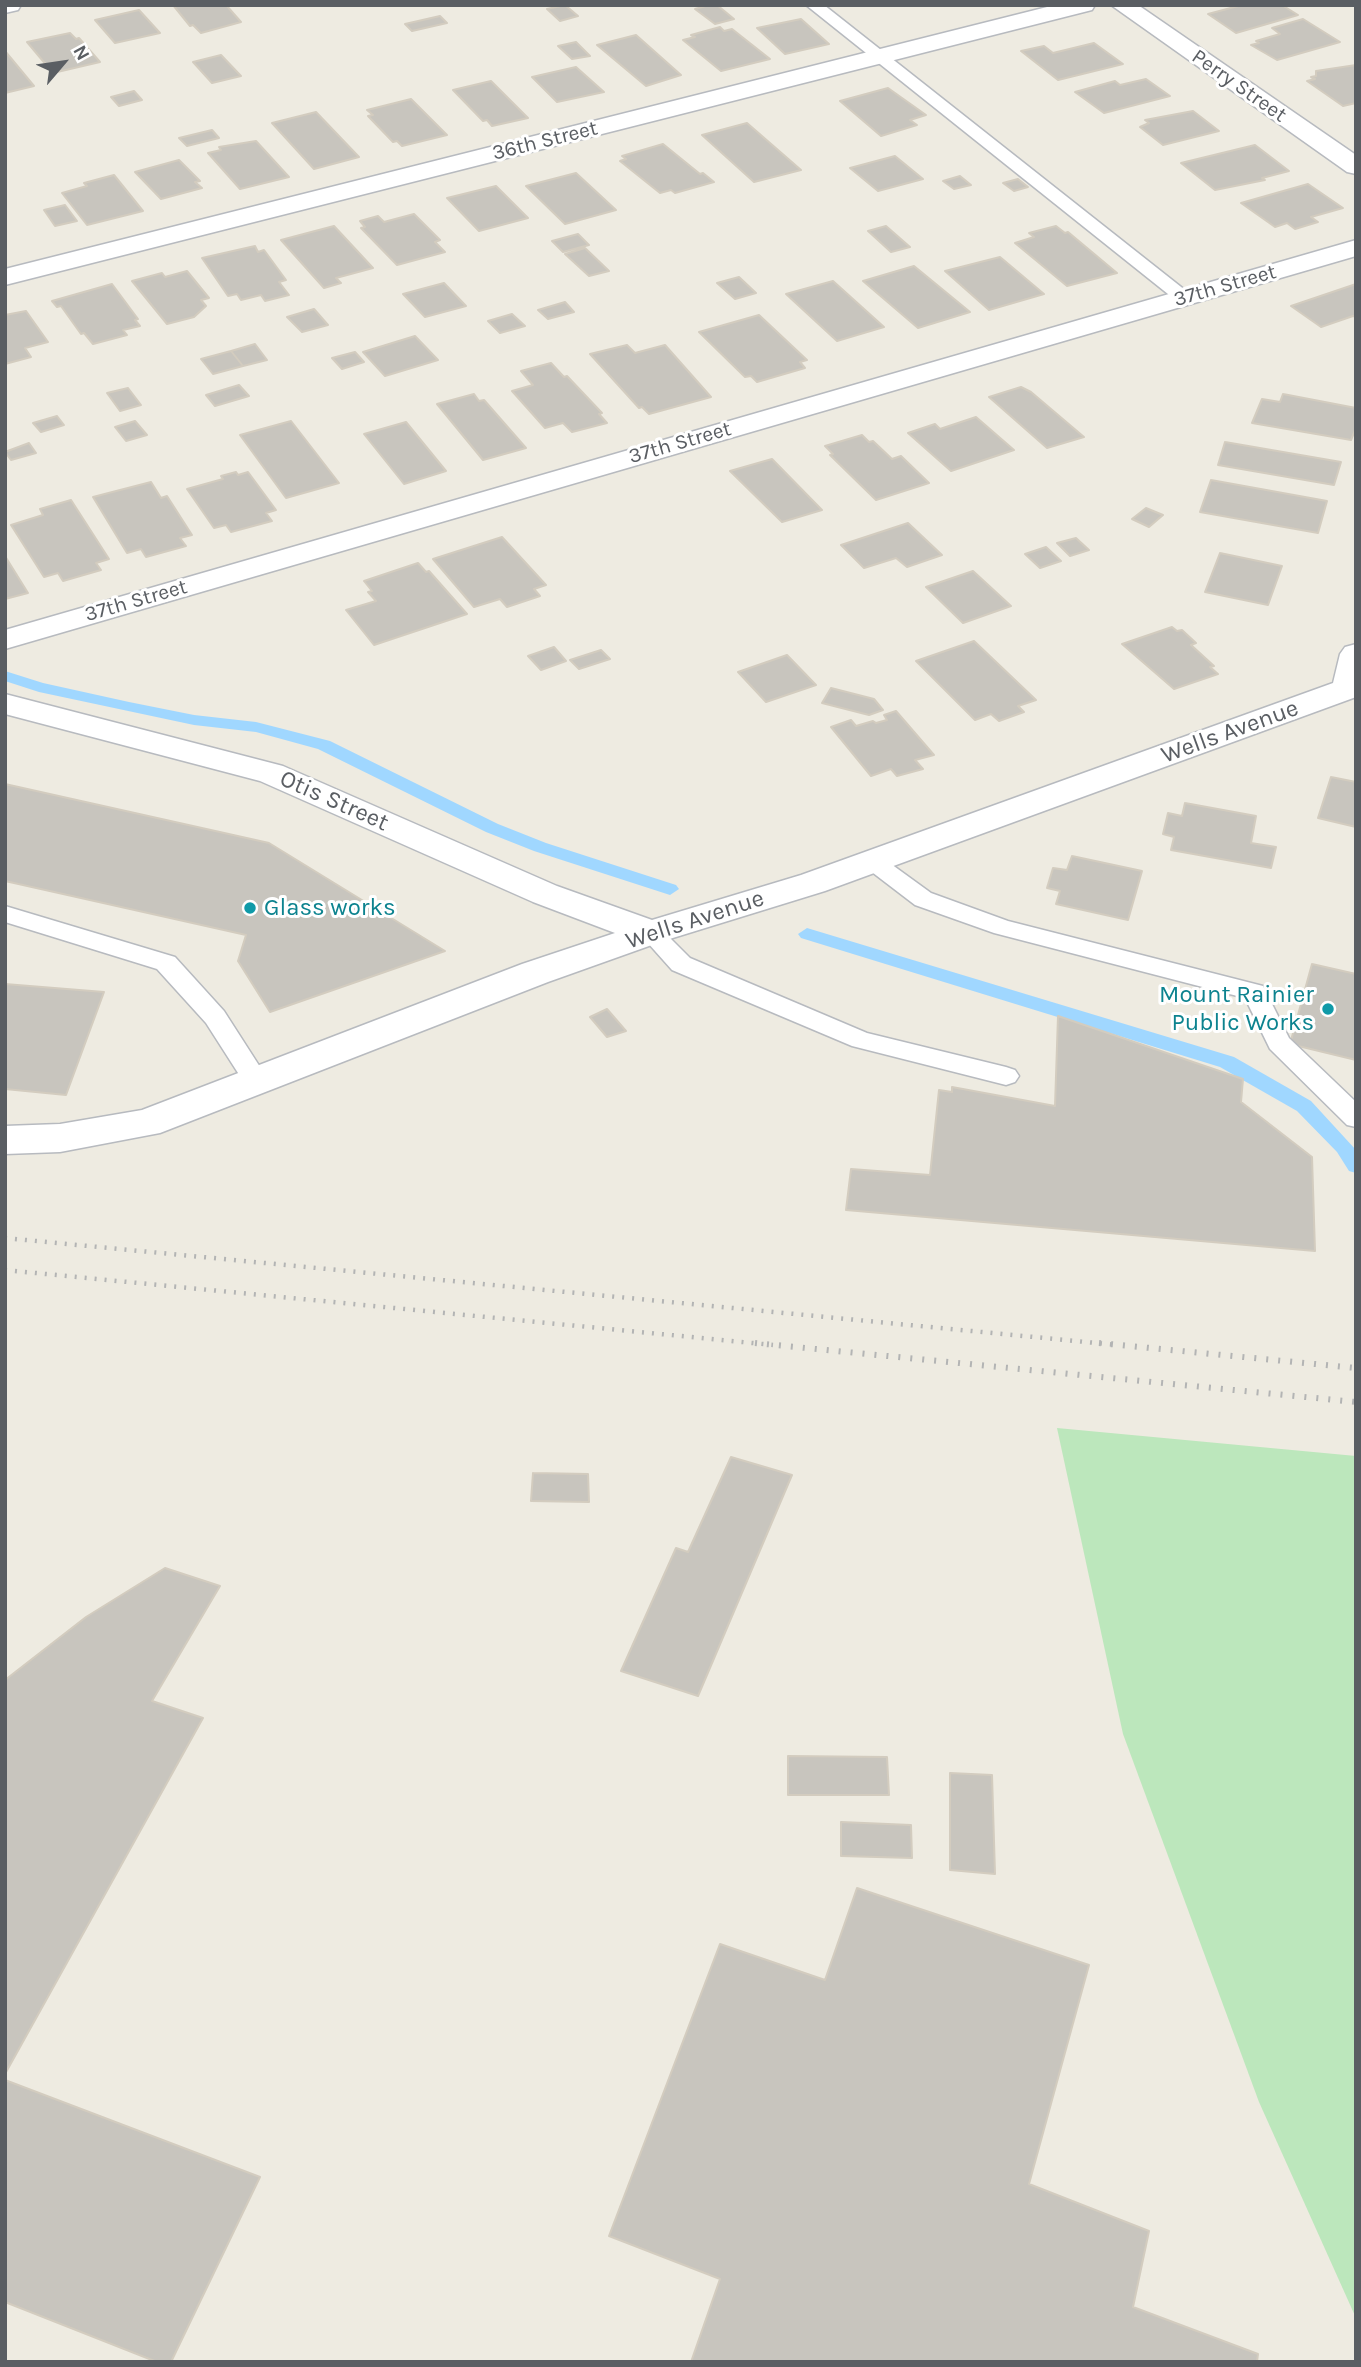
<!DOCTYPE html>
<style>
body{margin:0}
#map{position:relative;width:1361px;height:2367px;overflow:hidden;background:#eeebe1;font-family:Karla,sans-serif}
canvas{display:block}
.frame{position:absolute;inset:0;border:7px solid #5a5e63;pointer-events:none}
.north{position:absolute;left:28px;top:28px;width:70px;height:70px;-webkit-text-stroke:5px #fff;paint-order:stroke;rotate:61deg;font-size:19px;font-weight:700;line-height:28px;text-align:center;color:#5a5e63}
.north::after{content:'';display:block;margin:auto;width:24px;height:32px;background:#5a5e63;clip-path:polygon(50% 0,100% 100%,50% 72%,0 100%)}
</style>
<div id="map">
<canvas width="1361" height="2367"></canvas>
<div class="frame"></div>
<div class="north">N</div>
</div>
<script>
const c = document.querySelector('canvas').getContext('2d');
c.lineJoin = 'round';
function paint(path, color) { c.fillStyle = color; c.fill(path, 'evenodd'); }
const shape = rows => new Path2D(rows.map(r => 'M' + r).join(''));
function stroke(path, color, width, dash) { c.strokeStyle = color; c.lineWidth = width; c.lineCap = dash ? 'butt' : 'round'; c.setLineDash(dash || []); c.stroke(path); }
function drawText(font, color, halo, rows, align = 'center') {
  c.font = font + ' Karla,sans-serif'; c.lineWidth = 6; c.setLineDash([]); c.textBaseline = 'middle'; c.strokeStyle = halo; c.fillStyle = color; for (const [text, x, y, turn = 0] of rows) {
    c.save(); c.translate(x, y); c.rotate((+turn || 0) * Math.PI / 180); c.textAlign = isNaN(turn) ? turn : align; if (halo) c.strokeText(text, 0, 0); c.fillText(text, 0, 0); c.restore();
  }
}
paint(shape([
 [1057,1428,1356,1456,1356,2318,1259,2102,1123,1734]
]), '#bce7bc');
paint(shape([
 [5,671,43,683,129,702,194,715,256,722,330,741,498,824,546,843,676,885,679,889,670,895,534,851,486,832,318,749,256,732,194,725,39,692,5,681,5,671],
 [807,928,1234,1057,1311,1101,1356,1150,1356,1173,1349,1171,1337,1152,1297,1111,1220,1067,801,938,798,934,807,928]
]), '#a0d7ff');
const building = shape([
 [173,5,226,5,241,22,201,33,193,25,190,26,173,5],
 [565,5,578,16,560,21,547,9,565,5],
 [709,5,717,5,734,19,715,24,695,9,709,5],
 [1242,5,1282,5,1298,15,1236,33,1208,14,1242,5],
 [139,10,160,33,115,43,95,20,139,10],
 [440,16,447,23,412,31,405,24,440,16],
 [801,19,829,44,785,54,757,28,801,19],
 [1303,19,1340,42,1277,60,1251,45,1259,43,1256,41,1280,34,1272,28,1303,19],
 [720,27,724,31,732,29,770,59,721,71,683,40,695,37,691,35,720,27],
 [70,33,76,39,79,38,100,62,53,73,27,42,70,33],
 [636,35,681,75,646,86,597,45,636,35],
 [576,42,590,56,572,59,558,46,576,42],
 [1094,43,1123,64,1058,80,1021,51,1044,46,1053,53,1094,43],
 [5,51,34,86,5,93,5,51],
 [221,55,241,76,212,83,193,62,221,55],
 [1356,65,1356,103,1343,106,1307,81,1315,79,1311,77,1316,76,1316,71,1356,65],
 [576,67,604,92,557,102,532,77,576,67],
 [1146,79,1170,96,1104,113,1075,92,1115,81,1120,85,1146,79],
 [491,81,528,118,492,126,487,120,483,121,453,90,491,81],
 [888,88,926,115,910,120,917,125,881,136,840,101,888,88],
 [134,91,142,100,119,106,111,97,134,91],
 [411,99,447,135,402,146,397,141,393,142,368,116,373,115,367,110,411,99],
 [1193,111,1219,131,1163,145,1140,127,1149,123,1145,120,1193,111],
 [316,112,359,157,314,169,272,123,316,112],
 [747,123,801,170,754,182,702,135,747,123],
 [212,130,219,138,187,146,179,138,212,130],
 [256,141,289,177,240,189,208,153,221,150,219,147,256,141],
 [663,144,700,174,703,173,714,182,675,193,671,190,660,193,620,161,626,159,622,156,663,144],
 [1255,145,1289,171,1262,178,1265,180,1215,190,1181,163,1255,145],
 [895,156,923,179,878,191,850,168,895,156],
 [179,160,200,181,195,182,202,188,161,199,135,172,179,160],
 [576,173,616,210,565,224,526,186,576,173],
 [114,175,143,211,87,225,62,193,87,186,84,183,114,175],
 [960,176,971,185,954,189,943,181,960,176],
 [1018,179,1028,187,1014,191,1003,183,1018,179],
 [1308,184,1343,208,1311,217,1318,222,1295,229,1287,223,1275,227,1241,203,1308,184],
 [496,186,528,218,479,231,447,198,496,186],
 [65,205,77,221,55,226,44,210,65,205],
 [414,214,440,240,435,242,445,252,397,265,361,228,365,227,360,221,378,216,384,222,414,214],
 [334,226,373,268,336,278,341,283,324,288,281,240,334,226],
 [886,226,910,247,891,252,868,231,886,226],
 [1056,226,1065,233,1068,232,1117,273,1067,286,1015,243,1034,237,1029,233,1056,226],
 [578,234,589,245,563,252,552,241,578,234],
 [255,246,258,252,264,250,286,280,279,282,289,295,265,301,261,295,241,300,237,294,228,296,202,258,255,246],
 [585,248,609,271,589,276,565,254,585,248],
 [1000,257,1044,294,989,310,945,271,1000,257],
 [914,266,970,312,918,328,863,281,914,266],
 [187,271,209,298,201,300,206,306,194,317,167,324,132,281,162,273,165,277,187,271],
 [739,277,756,293,735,299,717,283,739,277],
 [833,281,884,327,837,341,786,294,833,281],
 [444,283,466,306,425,317,403,294,444,283],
 [112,284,138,319,135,320,140,326,123,330,127,335,93,344,84,333,81,334,61,306,57,307,52,301,112,284],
 [1356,284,1356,317,1353,316,1321,327,1291,306,1356,284],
 [565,302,574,312,548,319,538,310,565,302],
 [314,309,328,325,302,332,287,317,314,309],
 [26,311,48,342,25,348,31,357,5,364,5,315,26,311],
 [512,314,525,326,500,333,488,321,512,314],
 [759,315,807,360,800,362,805,368,757,382,751,376,745,377,699,332,759,315],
 [415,336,438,360,385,376,363,352,415,336],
 [255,344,267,360,243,366,231,351,255,344],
 [627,345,635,353,665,345,711,397,649,414,642,407,639,408,590,354,627,345],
 [231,351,243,366,213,374,201,359,231,351],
 [355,352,364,362,342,369,332,358,355,352],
 [551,363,564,377,567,376,602,413,599,414,607,423,572,432,563,423,545,428,512,391,533,385,521,371,551,363],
 [239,385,249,396,215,406,206,395,239,385],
 [1021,387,1031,392,1084,437,1047,448,989,397,1021,387],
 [128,388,141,405,120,411,107,393,128,388],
 [474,394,479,401,484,400,526,448,483,460,437,404,474,394],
 [1283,394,1356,408,1356,428,1351,440,1252,423,1262,399,1280,402,1283,394],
 [57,416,64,425,41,432,33,423,57,416],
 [976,417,1014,450,951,471,908,433,935,424,940,429,976,417],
 [135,421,147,435,126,441,115,427,135,421],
 [291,421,339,483,286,498,240,435,291,421],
 [406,422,446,471,404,484,364,434,406,422],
 [862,435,869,442,873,441,892,459,901,456,929,483,876,500,830,455,833,454,825,446,862,435],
 [1225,442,1341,462,1334,485,1218,465,1225,442],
 [29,443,36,453,11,460,5,452,29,443],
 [772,459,822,510,782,522,730,471,772,459],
 [236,472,238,475,248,472,276,510,266,513,272,521,231,532,226,525,214,528,187,489,223,479,221,476,236,472],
 [1211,480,1327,501,1318,533,1200,512,1211,480],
 [151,482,161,498,167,496,192,535,180,538,186,546,146,557,141,549,127,553,93,497,151,482],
 [71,500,109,559,96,563,101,570,63,581,58,573,44,577,11,525,43,515,40,509,71,500],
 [1146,508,1163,515,1149,527,1132,519,1146,508],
 [908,523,942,555,907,567,896,558,864,568,841,545,908,523],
 [502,537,546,585,534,589,540,596,507,607,500,599,474,607,433,559,502,537],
 [1076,538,1089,550,1070,556,1057,543,1076,538],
 [1046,547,1061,561,1040,568,1025,554,1046,547],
 [1220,553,1282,566,1268,605,1205,592,1220,553],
 [5,556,28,593,5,599,5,556],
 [418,563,426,572,429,571,467,614,374,645,346,610,376,601,368,592,372,591,364,581,418,563],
 [973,571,1011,606,963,623,926,587,973,571],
 [1172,627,1177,631,1182,630,1196,643,1191,645,1214,666,1210,667,1218,674,1174,689,1122,644,1172,627],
 [974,641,1036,700,1018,706,1024,712,999,721,991,714,975,720,916,661,974,641],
 [554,647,566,661,541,670,528,656,554,647],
 [601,650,610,659,579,669,570,660,601,650],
 [787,655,816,685,766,702,738,672,787,655],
 [831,688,874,699,883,710,869,715,822,703,831,688],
 [896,711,934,755,915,760,923,769,897,776,891,769,871,776,831,727,851,720,856,726,873,721,876,723,887,720,884,715,896,711],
 [1331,777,1356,782,1356,827,1318,818,1331,777],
 [5,784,269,843,445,951,270,1012,238,961,246,935,5,881,5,784],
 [1185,803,1256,816,1251,843,1276,847,1271,868,1171,850,1174,837,1163,834,1168,813,1182,816,1185,803],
 [1072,856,1142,871,1128,920,1056,904,1060,891,1047,888,1053,868,1067,870,1072,856],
 [1312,964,1356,974,1356,1060,1290,1044,1312,964],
 [5,984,104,992,66,1095,5,1089,5,984],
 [607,1009,626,1031,607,1037,590,1017,607,1009],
 [1058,1016,1243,1079,1241,1102,1312,1157,1315,1251,846,1210,851,1169,930,1175,939,1090,952,1092,952,1087,1055,1106,1058,1016],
 [731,1457,792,1475,698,1696,621,1671,676,1548,688,1552,731,1457],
 [533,1473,588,1474,589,1502,531,1501,533,1473],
 [165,1568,220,1586,152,1701,203,1718,5,2074,5,1680,86,1617,165,1568],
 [788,1756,887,1757,889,1795,788,1795,788,1756],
 [950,1773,992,1775,995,1874,950,1870,950,1773],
 [841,1822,911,1825,912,1858,841,1856,841,1822],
 [857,1888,1089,1965,1029,2184,1149,2231,1133,2307,1258,2354,1257,2362,691,2362,720,2279,609,2236,720,1944,825,1980,857,1888],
 [5,2080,260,2177,171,2362,157,2362,5,2302,5,2080]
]);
paint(building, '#c8c5be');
stroke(building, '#d3ccbf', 2);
const lane = shape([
 [806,5,824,5,1190,294,1193,298,1190,302,1178,302,806,5],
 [872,853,880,856,931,893,1008,921,1263,986,1289,1038,1356,1102,1356,1127,1347,1125,1270,1049,1245,998,994,933,915,905,864,866,860,861,864,856,872,853],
 [5,906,175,957,224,1011,269,1081,265,1087,256,1090,247,1087,206,1023,157,969,5,922,5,906],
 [651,925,659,927,690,958,867,1033,1006,1067,1015,1070,1019,1076,1015,1082,1006,1085,852,1046,672,970,639,933,643,927,651,925]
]);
const street = shape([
 [5,5,21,5,18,10,5,13,5,5],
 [1055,5,1095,5,1092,10,5,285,5,269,1055,5],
 [1111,5,1138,5,1356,155,1356,174,1347,172,1111,5],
 [1356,240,1356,256,5,649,5,630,1356,240],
 [1356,644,1356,697,825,891,663,941,548,982,160,1133,60,1152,5,1154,5,1126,60,1124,142,1110,522,964,615,933,533,902,260,781,5,714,5,694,283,766,557,886,652,920,801,875,1333,683,1340,654,1345,647,1356,644]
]);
stroke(lane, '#b7babf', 3);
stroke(street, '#b7babf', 3);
paint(lane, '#fff');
paint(street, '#fff');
stroke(shape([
 [5,1238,1117,1345],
 [5,1270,773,1345]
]), '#b3b4b4', 4.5, [2, 8]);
stroke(shape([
 [755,1343,1356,1402],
 [1099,1343,1356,1368]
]), '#b3b4b4', 6, [2, 10]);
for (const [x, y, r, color] of [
 [250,908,7,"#0f9aa8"],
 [1328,1009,7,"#0f9aa8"]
]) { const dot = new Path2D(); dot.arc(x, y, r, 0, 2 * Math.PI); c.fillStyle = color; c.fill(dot); stroke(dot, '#fff', 2.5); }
drawText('21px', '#5a5e63', '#fff', [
 ["Perry Street",1239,86,35],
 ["36th Street",545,141,-14],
 ["37th Street",1225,286,-16],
 ["37th Street",680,443,-16],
 ["37th Street",136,601,-16]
]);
drawText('24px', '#5a5e63', '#fff', [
 ["Wells Avenue",1230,732,-20],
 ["Otis Street",334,801,24],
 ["Wells Avenue",695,920,-18]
]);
drawText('24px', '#0d838f', '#fff', [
 ["Glass works",264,908],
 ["Mount Rainier",1314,995,"right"],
 ["Public Works",1314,1023,"right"]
], 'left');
</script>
